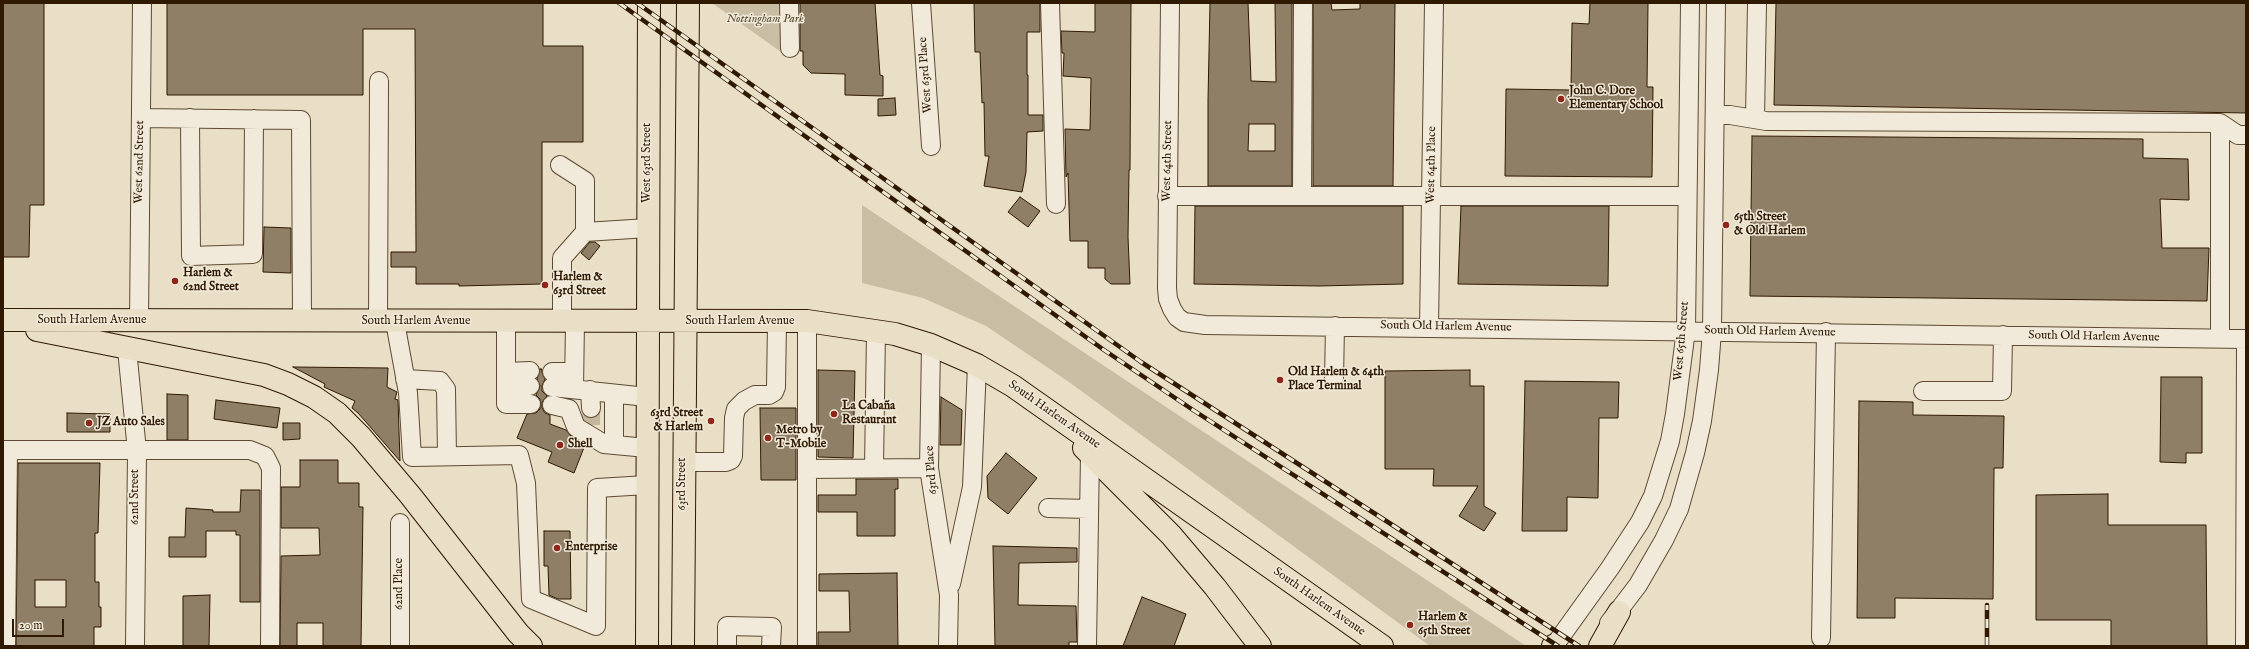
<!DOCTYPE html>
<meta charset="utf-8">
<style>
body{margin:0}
#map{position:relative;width:2249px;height:649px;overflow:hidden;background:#e9dec6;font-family:"IM FELL English",serif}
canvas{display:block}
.frame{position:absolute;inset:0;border:4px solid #2f1900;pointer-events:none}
.scale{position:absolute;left:12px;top:619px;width:52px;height:18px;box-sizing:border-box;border:2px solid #2f1900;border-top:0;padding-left:5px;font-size:12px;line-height:14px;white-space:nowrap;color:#2f1900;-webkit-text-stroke:3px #f1eada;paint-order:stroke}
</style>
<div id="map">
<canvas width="2249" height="649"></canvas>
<div class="frame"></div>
<div class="scale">20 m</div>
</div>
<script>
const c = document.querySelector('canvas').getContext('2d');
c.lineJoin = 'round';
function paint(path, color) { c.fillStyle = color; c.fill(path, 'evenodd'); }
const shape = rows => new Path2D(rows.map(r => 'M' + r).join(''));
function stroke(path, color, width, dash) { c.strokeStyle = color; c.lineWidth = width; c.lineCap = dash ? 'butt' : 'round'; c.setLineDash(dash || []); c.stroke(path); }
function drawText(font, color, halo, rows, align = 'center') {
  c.font = font + ' "IM FELL English",serif'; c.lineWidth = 3; c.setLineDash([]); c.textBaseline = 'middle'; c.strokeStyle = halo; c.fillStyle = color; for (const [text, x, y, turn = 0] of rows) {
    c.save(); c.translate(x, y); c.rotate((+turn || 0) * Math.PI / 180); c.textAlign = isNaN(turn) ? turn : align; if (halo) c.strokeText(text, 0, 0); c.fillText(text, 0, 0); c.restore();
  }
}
paint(shape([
 [712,3,783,3,784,54],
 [862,205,1526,646,1430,646,1069,382,986,326,923,298,862,283]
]), '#c9bda4');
const building = shape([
 [3,3,44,3,44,205,30,205,29,257,3,257,3,3],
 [167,3,543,3,543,46,583,46,583,142,542,142,542,284,459,286,459,284,416,284,416,267,391,267,391,252,416,252,415,29,363,29,363,95,167,95,167,3],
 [800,3,875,3,880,75,883,76,883,96,845,95,845,74,811,73,803,65,803,51,800,51,800,3],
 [974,3,1040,3,1040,32,1027,32,1027,75,1028,75,1028,115,1043,115,1043,131,1027,132,1026,172,1022,192,984,186,989,156,985,156,984,102,982,103,980,52,975,52,974,3],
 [1095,3,1131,3,1130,170,1129,170,1128,237,1130,284,1111,284,1105,279,1105,268,1088,268,1088,241,1070,241,1068,173,1066,177,1065,129,1090,130,1091,78,1063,76,1064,53,1062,53,1061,31,1095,32,1095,3],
 [1210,3,1248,3,1251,81,1276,82,1275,3,1292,3,1292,186,1208,186,1208,100,1210,3],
 [1249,124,1275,124,1275,151,1248,151,1249,124],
 [1313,3,1331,3,1332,10,1360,9,1360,3,1395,3,1393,186,1313,186,1313,3],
 [1590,3,1648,3,1647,87,1653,87,1652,177,1505,176,1506,89,1571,90,1572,23,1589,24,1590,3],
 [1776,3,2246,3,2246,113,1774,105,1776,3],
 [895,98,896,115,878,116,878,99,895,98],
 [1752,136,2143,139,2143,158,2188,159,2189,200,2160,199,2162,248,2209,248,2207,301,1750,296,1752,136],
 [1020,197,1040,211,1028,227,1008,212,1020,197],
 [1195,206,1403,206,1403,284,1319,286,1194,284,1195,206],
 [1461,206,1609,206,1608,286,1458,284,1461,206],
 [264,227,291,228,291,273,263,272,264,227],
 [590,242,595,242,600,246,589,260,581,253,590,242],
 [293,367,388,368,387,387,397,392,395,399,398,400,400,461,358,413,352,408,355,401,324,387,325,384,293,367],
 [540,369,542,369,542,372,545,379,542,386,542,391,547,396,542,402,542,408,545,413,550,415,550,424,566,430,571,436,585,445,574,473,548,462,552,452,517,438,527,414,536,413,540,409,540,399,536,395,540,386,537,379,540,369],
 [818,370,855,371,853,458,818,457,818,370],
 [1470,370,1470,386,1484,386,1484,506,1496,513,1484,531,1459,516,1478,486,1433,486,1434,469,1385,469,1385,371,1470,370],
 [2161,377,2202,377,2202,453,2186,453,2186,463,2160,462,2161,377],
 [1525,381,1619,382,1618,418,1599,418,1598,498,1567,497,1567,531,1522,531,1525,381],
 [167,394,188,395,188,440,167,440,167,394],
 [941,397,962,410,961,445,940,445,941,397],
 [216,400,280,408,277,428,214,419,216,400],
 [1859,401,1913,402,1913,415,2004,416,2003,468,1994,468,1993,599,1895,598,1895,618,1857,618,1859,401],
 [760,408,796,408,796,480,761,480,760,408],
 [67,413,110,414,110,432,67,432,67,413],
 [283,423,300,423,300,439,283,440,283,423],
 [1006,453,1037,478,1008,514,988,498,987,476,1006,453],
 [300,460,338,460,338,483,359,483,359,507,363,507,361,646,323,646,323,623,297,623,297,646,280,646,281,556,320,555,319,528,281,528,281,487,300,487,300,460],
 [18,463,100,463,98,533,95,533,95,582,99,582,99,607,101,607,101,627,94,627,94,646,16,646,18,463],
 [35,580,66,580,66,607,35,607,35,580],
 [856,479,898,479,898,489,895,489,895,536,857,536,857,512,818,512,818,495,856,495,856,479],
 [241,490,260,490,260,602,240,602,240,535,236,535,236,531,206,531,206,557,169,557,169,537,185,537,186,508,213,510,213,512,240,512,241,490],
 [2108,494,2108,525,2206,525,2207,646,2111,646,2111,620,2036,620,2036,495,2108,494],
 [544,531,570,531,571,599,558,599,549,595,548,566,544,566,544,531],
 [993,546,1077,548,1077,562,1019,563,1018,605,1076,606,1077,642,1069,642,1069,646,995,646,993,546],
 [897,573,898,646,818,646,818,632,850,632,849,591,819,591,819,574,897,573],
 [210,595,209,646,183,646,183,596,210,595],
 [1142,597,1186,614,1174,646,1123,646,1142,597]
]);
paint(building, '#907f67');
stroke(building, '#2f1900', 1);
stroke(shape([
 [591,425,591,408]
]), '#c4b79e', 18, [18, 9]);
const minor = shape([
 [789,3,790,48],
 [921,3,931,146],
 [1050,3,1056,204],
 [1170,3,1167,288,1168,299,1172,309,1177,317,1184,322,1205,325,2246,339],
 [1715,115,1730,115,1766,121,2220,123,2238,135,2246,135],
 [141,118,301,120,302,321],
 [190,118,191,256,253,254,254,119],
 [1755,118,1757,3],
 [560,165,585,181,585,232],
 [1167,196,1687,196],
 [1302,196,1303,3],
 [139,321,142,3],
 [378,321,379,81],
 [395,322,408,393,412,457,519,455,526,483,531,599,596,626,597,488,647,485],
 [506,322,506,404,531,404],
 [562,322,562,258,585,232,648,228],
 [1429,327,1434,3],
 [2220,338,2220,123],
 [931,345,929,468,949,595,948,646],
 [127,349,137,451,135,646],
 [506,372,530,371],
 [552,372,574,372],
 [405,379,440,381,446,389,447,456],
 [1334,379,1335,326],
 [506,386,530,386],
 [552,387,647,397],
 [574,389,575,322],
 [590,390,591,408],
 [1923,391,2002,391,2003,335],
 [552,405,569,409,576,427,604,444,647,448],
 [614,445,614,394],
 [3,450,250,450,265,456,271,468,270,646],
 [683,462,726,462,731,460,733,456,734,418,736,409,744,401,755,395,769,395,774,392,776,387,777,322],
 [874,468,876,331],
 [807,469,929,468],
 [1048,508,1089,509],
 [951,584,972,487,977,365],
 [1609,623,1638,585,1664,540,1679,509,1695,453,1702,421,1709,370,1712,331,1716,3],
 [1821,638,1826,332],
 [6,646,8,450],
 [400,646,400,523],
 [727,646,727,626,772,627,771,646],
 [807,646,807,321],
 [1087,646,1090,454],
 [1554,646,1610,568,1640,522,1653,496,1670,441,1675,414,1686,330,1690,3],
 [2245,646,2246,345]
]);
const major = shape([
 [3,320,807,321,895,334,931,345,977,365,1013,386,1382,646],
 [37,330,264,375,288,384,314,397,337,413,361,437,410,495,518,633,531,646],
 [1084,448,1171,535,1215,587,1260,646],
 [647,646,649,3],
 [683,646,688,3],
 [1553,646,1555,645],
 [1600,646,1619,612]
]);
stroke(minor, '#5e4a32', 20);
stroke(major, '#2f1900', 24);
stroke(minor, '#f1eada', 18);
stroke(major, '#e9dec6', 22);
const rail = shape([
 [619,3,1104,350,1193,410,1558,646],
 [637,3,1141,362,1579,646],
 [1987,646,1987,605]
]);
stroke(rail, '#2f1900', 4.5);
stroke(rail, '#f1eada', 3, [9]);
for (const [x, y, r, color] of [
 [1561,99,4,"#8f2418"],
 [1726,225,4,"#8f2418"],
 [175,281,4,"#8f2418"],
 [545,285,4,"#8f2418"],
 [1280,380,4,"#8f2418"],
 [834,414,4,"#8f2418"],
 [711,421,4,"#8f2418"],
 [89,423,4,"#8f2418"],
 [768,438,4,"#8f2418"],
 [560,445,4,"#8f2418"],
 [557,548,4,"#8f2418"],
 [1410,625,4,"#8f2418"]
]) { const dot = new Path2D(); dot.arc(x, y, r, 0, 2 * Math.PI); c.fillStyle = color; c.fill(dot); stroke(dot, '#f1eada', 1.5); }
drawText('italic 12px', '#5d4a31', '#f1eada', [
 ["Nottingham Park",765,20]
]);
drawText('12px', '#2f1900', '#f1eada', [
 ["West 63rd Place",926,75,-94],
 ["West 64th Street",1168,161,-89],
 ["West 62nd Street",140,162,-89],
 ["West 63rd Street",648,163,-90],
 ["West 64th Place",1432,165,-89],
 ["South Harlem Avenue",92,321],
 ["South Harlem Avenue",416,322],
 ["South Harlem Avenue",740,322],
 ["South Old Harlem Avenue",1446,327,1],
 ["South Old Harlem Avenue",1770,332,1],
 ["South Old Harlem Avenue",2094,337,1],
 ["West 65th Street",1682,341,-85],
 ["South Harlem Avenue",1054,415,35],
 ["63rd Place",932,470,-94],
 ["63rd Street",683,484,-90],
 ["62nd Street",136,497,-90],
 ["62nd Place",400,584,-90],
 ["South Harlem Avenue",1319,602,35]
]);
drawText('bold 12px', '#2f1900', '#f1eada', [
 ["John C. Dore",1569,92],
 ["Elementary School",1569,106],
 ["65th Street",1734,218],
 ["& Old Harlem",1734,232],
 ["Harlem &",183,274],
 ["62nd Street",183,288],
 ["Harlem &",553,278],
 ["63rd Street",553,292],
 ["Old Harlem & 64th",1288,373],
 ["Place Terminal",1288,387],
 ["La Cabaña",842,407],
 ["Restaurant",842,421],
 ["63rd Street",703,414,"right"],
 ["& Harlem",703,428,"right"],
 ["JZ Auto Sales",97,423],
 ["Metro by",776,431],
 ["T-Mobile",776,445],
 ["Shell",568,445],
 ["Enterprise",565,548],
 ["Harlem &",1418,618],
 ["65th Street",1418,632]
], 'left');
</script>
